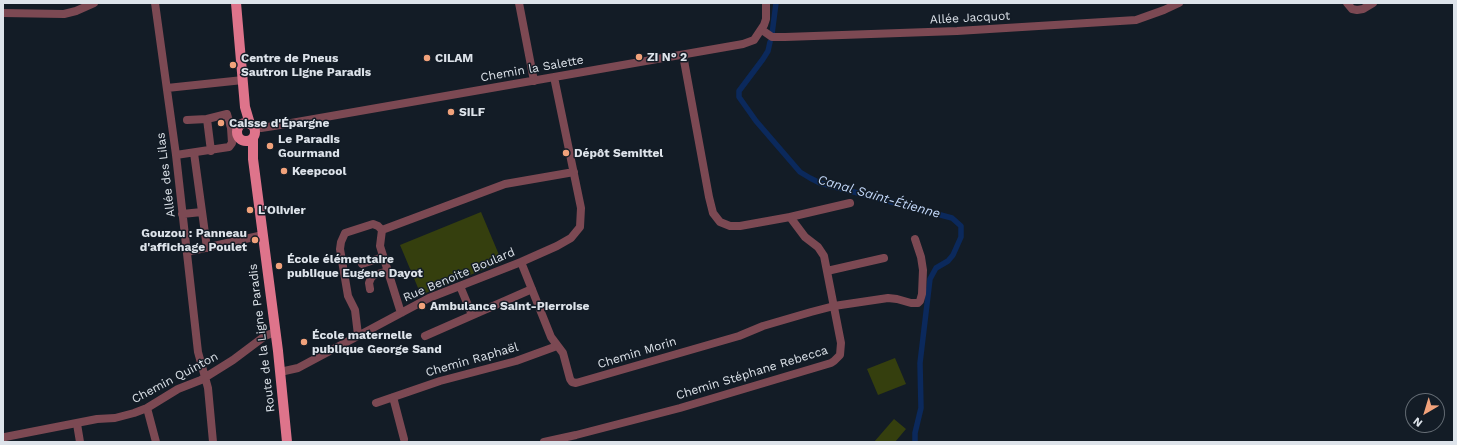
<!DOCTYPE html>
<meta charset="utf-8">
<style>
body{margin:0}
#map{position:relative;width:1457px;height:445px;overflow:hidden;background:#131c26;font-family:"Work Sans",sans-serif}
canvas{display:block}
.frame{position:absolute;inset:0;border:4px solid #dde3ea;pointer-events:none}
.north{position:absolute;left:1405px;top:393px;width:40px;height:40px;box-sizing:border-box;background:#131c26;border:1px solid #646c74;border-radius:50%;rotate:218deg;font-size:11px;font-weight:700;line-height:16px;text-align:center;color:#dde3ea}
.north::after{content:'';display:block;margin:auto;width:14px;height:18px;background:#f1a27b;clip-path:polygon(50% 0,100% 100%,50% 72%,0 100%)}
</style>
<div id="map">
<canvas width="1457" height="445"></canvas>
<div class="frame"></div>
<div class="north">N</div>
</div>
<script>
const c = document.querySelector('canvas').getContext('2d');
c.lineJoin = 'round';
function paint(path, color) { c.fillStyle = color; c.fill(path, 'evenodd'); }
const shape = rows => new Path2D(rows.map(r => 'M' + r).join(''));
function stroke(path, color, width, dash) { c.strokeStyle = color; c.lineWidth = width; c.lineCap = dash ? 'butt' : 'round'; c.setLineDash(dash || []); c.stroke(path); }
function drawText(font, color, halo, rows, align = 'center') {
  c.font = font + ' "Work Sans",sans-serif'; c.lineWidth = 3; c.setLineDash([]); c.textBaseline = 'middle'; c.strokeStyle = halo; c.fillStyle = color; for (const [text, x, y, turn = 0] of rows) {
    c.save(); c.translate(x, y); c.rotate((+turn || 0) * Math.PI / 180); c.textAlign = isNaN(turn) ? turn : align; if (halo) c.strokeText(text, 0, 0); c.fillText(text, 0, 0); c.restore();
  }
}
paint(shape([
 [481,212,502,262,421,295,400,245],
 [895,358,906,384,878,395,867,369],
 [894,419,906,429,895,442,874,442]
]), '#353f0e');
stroke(shape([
 [772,34,776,3],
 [770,42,768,51,763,59,739,91,739,97,756,121,800,172,810,178,820,183,952,218,961,226,961,237,953,255,948,261,936,268,930,279,920,363,921,408,915,433,915,442]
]), '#0b295c', 5.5);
stroke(shape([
 [155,3,176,155,198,352,208,388,213,442],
 [519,3,534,81],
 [1347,3,1352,9,1357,10,1363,9,1373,3],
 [3,13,64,14,76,11,94,3],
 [762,30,772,37,785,37,957,31,1136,20,1164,10,1179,3],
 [683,55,709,197,713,213,720,222,730,226,740,226,790,217,850,203],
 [167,88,243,80],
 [187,120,207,119],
 [251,125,261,128,274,126,743,44,754,40,764,25,766,19,766,3],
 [211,151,207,119,227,114,231,128],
 [194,153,207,248],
 [176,155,229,147,232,143,231,128,239,128],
 [182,214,202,212],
 [382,230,505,184,574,172],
 [382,230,380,246,401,313],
 [187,252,263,235],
 [521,262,551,337,563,353,570,379,572,382,576,383,739,336,763,326,811,312,834,306,888,298,897,299,911,303,918,303,920,301,922,294,923,270,921,257,915,239],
 [362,264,383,257],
 [827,271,884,258],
 [460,286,472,315],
 [370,289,369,283,371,278,374,275,388,271],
 [358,335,355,310,348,296,340,249,341,242,345,233,373,224,378,226,382,230],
 [425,336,532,289],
 [280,372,298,368,429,298,521,262,557,246,571,238,580,227,581,208,554,77],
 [393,397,404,439],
 [376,403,440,381,516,361,557,346],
 [147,408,156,442],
 [77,424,80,442],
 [5,437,97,419,115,418,134,413,147,408,178,389,201,380,233,360,265,336,275,332],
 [544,442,576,435,680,408,831,363,834,361,840,355,841,343,824,256,818,247,805,237,790,217]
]), '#7c4953', 8);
stroke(shape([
 [236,3,245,107,250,124],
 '237 132a9 9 0 1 1 18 0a9 9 0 1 1-18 0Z',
 [253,138,253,159,278,351,287,442]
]), '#de748b', 10);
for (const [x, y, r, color] of [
 [639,57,4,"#f1a27b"],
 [427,58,4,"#f1a27b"],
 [233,65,4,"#f1a27b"],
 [451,112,4,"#f1a27b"],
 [221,123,4,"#f1a27b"],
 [270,146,4,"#f1a27b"],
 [566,153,4,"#f1a27b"],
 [284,171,4,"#f1a27b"],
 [250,210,4,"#f1a27b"],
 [255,240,4,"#f1a27b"],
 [279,266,4,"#f1a27b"],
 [422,306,4,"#f1a27b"],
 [304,342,4,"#f1a27b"]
]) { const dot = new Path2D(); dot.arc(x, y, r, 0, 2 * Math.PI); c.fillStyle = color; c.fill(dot); stroke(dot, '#131c26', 1.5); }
drawText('12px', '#dde3ea', '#131c26', [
 ["Allée Jacquot",970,18,-3],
 ["Chemin la Salette",532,69,-10],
 ["Allée des Lilas",166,175,-97],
 ["Rue Benoite Boulard",459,275,-23],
 ["Route de la Ligne Paradis",262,338,-97],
 ["Chemin Morin",637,353,-17],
 ["Chemin Raphaël",472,360,-16],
 ["Chemin Stéphane Rebecca",752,373,-17],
 ["Chemin Quinton",175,378,-28]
]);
drawText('bold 12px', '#dde3ea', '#131c26', [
 ["ZI N° 2",647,57],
 ["Centre de Pneus",241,58],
 ["Sautron Ligne Paradis",241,72],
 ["CILAM",435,58],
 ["SILF",459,112],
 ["Caisse d'Épargne",229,123],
 ["Le Paradis",278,139],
 ["Gourmand",278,153],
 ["Dépôt Semittel",574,153],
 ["Keepcool",292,171],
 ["L'Olivier",258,210],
 ["Gouzou : Panneau",247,233,"right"],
 ["d'affichage Poulet",247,247,"right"],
 ["École élémentaire",287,259],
 ["publique Eugene Dayot",287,273],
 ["Ambulance Saint-Pierroise",430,306],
 ["École maternelle",312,335],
 ["publique George Sand",312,349]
], 'left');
drawText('italic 13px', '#c1d6f7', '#131c26', [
 ["Canal Saint-Étienne",879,197,16]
]);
</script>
